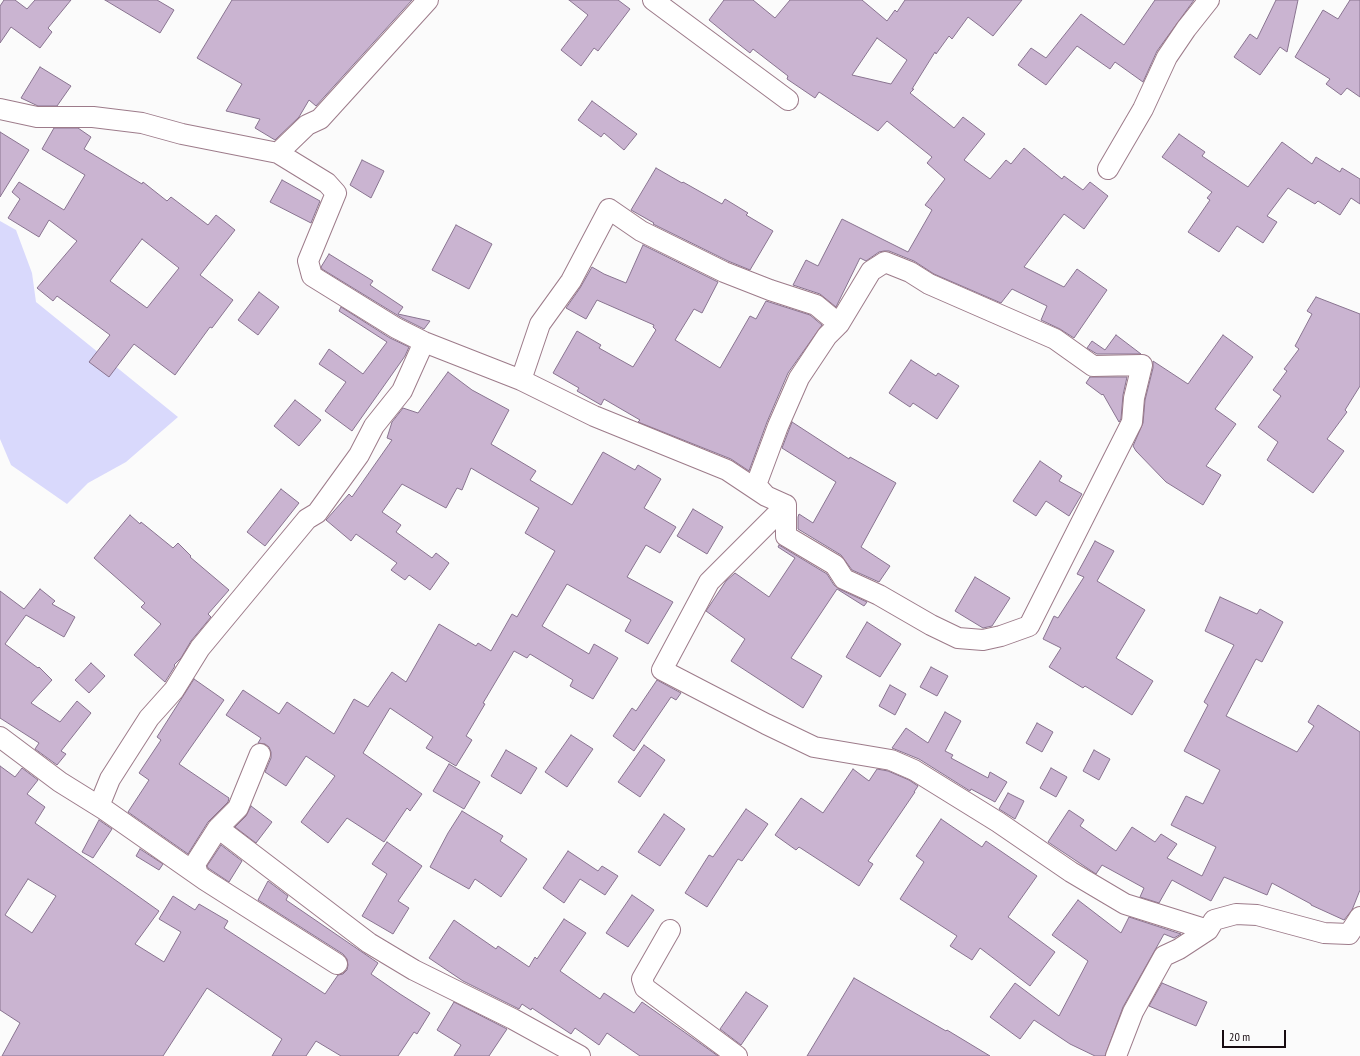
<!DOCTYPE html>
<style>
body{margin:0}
#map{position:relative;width:1360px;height:1056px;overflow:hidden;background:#fbfbfb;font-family:"PT Sans Narrow",sans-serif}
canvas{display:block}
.scale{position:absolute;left:1222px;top:1030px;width:64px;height:18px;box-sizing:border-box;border:2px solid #170b10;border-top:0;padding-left:5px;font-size:12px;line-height:14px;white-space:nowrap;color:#170b10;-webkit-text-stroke:3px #fbfbfb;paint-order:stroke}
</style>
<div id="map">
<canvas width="1360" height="1056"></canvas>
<div class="scale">20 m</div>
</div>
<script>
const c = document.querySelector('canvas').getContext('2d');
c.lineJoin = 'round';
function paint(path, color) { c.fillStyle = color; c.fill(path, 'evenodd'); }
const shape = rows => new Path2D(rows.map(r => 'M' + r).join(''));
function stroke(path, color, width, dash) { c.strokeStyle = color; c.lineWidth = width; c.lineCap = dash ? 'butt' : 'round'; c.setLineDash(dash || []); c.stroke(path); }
paint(shape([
 [0,221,16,230,32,273,36,302,178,417,126,462,88,483,67,504,11,465,0,439]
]), '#d9d9fc');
const building = shape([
 [4,0,15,0,27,9,35,0,71,0,48,28,52,32,40,48,11,27,0,43,0,6,4,0],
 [105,0,157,0,174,10,160,33,105,0],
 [232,0,412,0,316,106,309,100,299,117,275,140,255,128,260,119,226,111,242,84,197,58,232,0],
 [569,0,618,0,630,9,598,51,594,48,581,66,561,50,588,15,569,0],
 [724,0,753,0,775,18,790,0,862,0,887,21,895,10,897,12,905,0,1022,0,993,36,968,17,952,39,949,36,936,54,935,52,912,89,914,89,910,93,954,128,963,117,985,134,964,160,990,179,1006,160,1011,164,1024,148,1062,179,1064,176,1083,190,1090,182,1108,196,1084,229,1064,214,1024,267,1064,287,1077,269,1107,290,1074,338,1060,329,1041,320,1047,306,1012,289,1001,303,934,274,914,261,889,251,884,251,879,252,866,261,860,258,836,307,820,294,793,285,806,260,818,266,842,219,908,252,932,210,925,205,945,179,927,163,932,157,887,121,878,131,819,92,815,98,787,79,788,76,753,49,750,53,731,38,709,20,724,0],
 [877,38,907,60,891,84,852,75,877,38],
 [1155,0,1194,0,1157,51,1143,82,1115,62,1110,69,1077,46,1046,85,1018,65,1031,48,1046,58,1081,14,1124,45,1155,0],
 [1276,0,1298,0,1287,52,1280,47,1260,75,1234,57,1250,34,1257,39,1276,0],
 [1350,0,1360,0,1360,97,1347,88,1341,95,1326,84,1330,79,1295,57,1323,10,1338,19,1350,0],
 [40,67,71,86,57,106,38,106,21,98,40,67],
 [592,101,637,134,624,150,604,133,601,137,578,120,592,101],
 [54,128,78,128,91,137,84,149,142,184,143,182,167,201,171,197,208,225,216,215,235,230,200,275,233,300,212,328,210,327,175,375,134,344,109,377,89,362,110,335,57,296,53,301,37,288,77,241,49,220,39,237,8,218,20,199,12,192,19,182,64,210,85,175,42,149,54,128],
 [142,239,179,268,147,308,110,281,142,239],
 [0,132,29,150,0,197,0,132],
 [1179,134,1205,152,1202,156,1248,187,1282,142,1312,164,1316,157,1340,172,1342,168,1360,179,1360,204,1351,198,1340,215,1318,201,1315,204,1288,188,1267,216,1277,222,1263,243,1237,226,1219,252,1188,232,1210,200,1207,198,1212,192,1162,157,1179,134],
 [362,160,384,171,371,198,350,185,362,160],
 [656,168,682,183,683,182,722,204,725,199,748,213,746,215,773,231,750,270,728,261,653,224,654,223,631,210,656,168],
 [282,180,320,201,311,223,270,202,282,180],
 [456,225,492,244,469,289,432,270,456,225],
 [643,245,718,282,702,313,694,309,675,340,720,368,750,316,756,319,766,301,810,315,822,325,788,373,767,422,749,471,731,459,638,422,640,420,604,399,601,405,577,391,579,388,553,373,577,331,601,345,599,348,633,367,656,330,653,327,654,325,597,300,586,319,566,308,580,288,592,267,604,274,626,283,643,245],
 [329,254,373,281,370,285,403,307,398,314,430,321,424,329,402,318,322,269,321,267,329,254],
 [259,292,279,307,258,335,238,320,259,292],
 [1316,297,1360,314,1360,386,1345,410,1347,412,1327,439,1344,451,1313,493,1267,460,1278,442,1258,427,1281,396,1273,390,1287,371,1284,369,1299,349,1295,346,1312,314,1307,311,1316,297],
 [341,307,390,338,409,347,405,356,352,431,325,411,346,382,319,364,329,349,363,374,387,342,339,311,341,307],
 [1116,335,1141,354,1097,354,1087,348,1092,341,1105,350,1116,335],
 [1223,335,1253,357,1215,409,1236,424,1206,466,1221,475,1203,505,1166,482,1136,451,1133,446,1143,423,1145,400,1153,368,1153,361,1188,384,1223,335],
 [911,360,936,376,938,373,959,386,937,419,913,403,910,407,889,393,911,360],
 [448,372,472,390,509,410,491,444,536,471,530,480,572,505,603,452,635,470,638,465,661,479,644,508,676,527,660,553,646,545,627,577,673,602,648,644,625,631,631,620,567,584,542,626,589,654,594,644,618,658,593,699,570,686,573,680,530,654,527,658,514,651,483,703,485,704,466,736,472,740,456,766,426,748,433,737,390,708,363,753,422,794,410,811,407,808,384,842,347,818,328,843,301,822,335,776,306,756,286,786,265,772,271,758,271,752,269,747,265,744,258,743,261,738,226,715,243,690,279,714,287,702,334,734,354,699,368,707,392,672,406,682,439,624,476,646,478,643,491,651,512,614,517,617,555,551,525,533,539,508,471,468,462,490,457,488,446,508,402,484,382,512,401,525,396,532,432,558,436,553,449,563,430,590,409,575,405,580,391,570,397,563,356,534,351,541,326,520,349,494,352,497,392,440,387,438,392,422,403,408,418,413,448,372],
 [1090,377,1127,377,1123,395,1121,419,1119,422,1103,394,1102,395,1086,383,1090,377],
 [295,400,321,420,299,446,274,426,295,400],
 [792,422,849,459,850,457,896,483,861,547,890,566,879,582,852,570,841,555,798,529,798,517,799,514,813,523,836,482,782,448,792,422],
 [1040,461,1062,476,1059,481,1082,494,1069,516,1046,501,1036,516,1013,501,1040,461],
 [281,489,299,503,265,546,247,532,281,489],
 [693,509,723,527,707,554,677,536,693,509],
 [130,515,140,524,141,522,173,548,178,543,191,556,190,557,229,590,208,614,211,617,191,641,181,658,174,665,175,666,165,682,134,655,161,624,141,607,145,603,94,558,130,515],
 [1095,541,1114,551,1097,581,1145,610,1116,658,1153,681,1132,715,1085,686,1083,688,1049,667,1061,648,1043,639,1054,616,1058,618,1084,577,1077,574,1095,541],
 [779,545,827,574,834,585,839,589,867,602,864,606,837,589,791,658,822,676,803,708,731,661,745,639,706,611,726,581,735,573,769,597,795,558,778,547,779,545],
 [975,577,1010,598,992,626,983,628,955,611,975,577],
 [40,589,55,601,52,604,75,617,64,637,26,615,5,644,38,668,39,667,52,680,31,703,60,722,77,701,91,713,61,751,66,754,57,765,35,749,39,743,0,718,0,591,24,609,40,589],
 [1220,597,1257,614,1260,609,1283,622,1262,662,1256,659,1226,716,1297,752,1314,726,1308,722,1318,705,1360,732,1360,890,1352,910,1344,920,1311,905,1311,904,1272,883,1267,895,1224,877,1211,901,1172,880,1159,903,1140,897,1144,888,1102,865,1096,874,1048,842,1069,810,1084,820,1080,826,1116,851,1132,827,1155,842,1161,834,1177,844,1167,858,1202,876,1216,847,1171,825,1186,796,1203,804,1220,770,1184,751,1208,705,1204,702,1234,645,1205,631,1220,597],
 [867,622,901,644,880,677,846,657,867,622],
 [91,663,105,676,89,693,75,680,91,663],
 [931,667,948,676,937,696,920,687,931,667],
 [194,679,224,700,179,764,229,798,228,802,208,822,188,854,128,812,149,780,139,773,161,740,157,737,194,679],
 [657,680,681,693,676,700,671,697,634,751,613,736,632,708,636,711,657,680],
 [890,685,906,694,895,715,879,706,890,685],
 [945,712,961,721,945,751,953,755,951,758,988,778,990,772,1007,782,995,802,971,789,970,791,919,759,892,748,906,728,928,743,945,712],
 [1037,723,1053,732,1042,752,1026,743,1037,723],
 [571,735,593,749,567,787,545,772,571,735],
 [644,745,665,760,640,797,618,782,644,745],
 [506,750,537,768,521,794,491,776,506,750],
 [1094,750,1110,759,1099,780,1083,771,1094,750],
 [449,764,480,782,464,809,433,791,449,764],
 [0,766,15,777,22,768,38,780,27,794,45,807,35,823,159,911,135,944,164,962,181,932,159,919,173,896,195,910,199,904,228,921,224,928,325,994,338,975,343,974,347,970,348,965,347,959,343,954,258,900,268,881,288,896,286,900,378,963,371,974,400,994,430,1013,417,1034,414,1032,398,1056,341,1056,316,1041,306,1056,272,1056,282,1039,207,988,163,1056,2,1056,20,1023,0,1010,0,766],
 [28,879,56,896,32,933,5,915,28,879],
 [1051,768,1067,777,1056,797,1040,788,1051,768],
 [853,769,869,781,877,769,888,771,909,780,918,786,914,792,915,792,868,861,873,864,859,886,799,847,796,850,775,835,801,798,823,813,853,769],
 [1008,793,1024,801,1015,819,999,809,1008,793],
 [251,806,272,822,256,843,235,827,246,816,251,806],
 [746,809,768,824,742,861,738,859,707,907,685,893,709,855,713,857,746,809],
 [462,811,503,836,500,841,527,859,501,897,475,879,469,889,430,867,448,833,462,811],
 [664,814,685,829,660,866,638,852,664,814],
 [941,819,982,847,986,841,1037,876,1008,917,1055,952,1030,986,980,948,972,960,950,946,957,936,900,899,924,862,916,856,941,819],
 [99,820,112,829,93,858,82,852,99,820],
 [387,842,422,866,398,901,409,908,393,934,362,916,387,874,372,864,387,842],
 [221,845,242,861,229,882,208,868,207,866,221,845],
 [140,849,163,864,159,870,136,856,140,849],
 [568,851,598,871,602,866,618,876,605,895,580,879,564,903,543,888,568,851],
 [632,895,654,910,628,947,606,933,632,895],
 [1078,900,1121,933,1129,917,1181,934,1174,938,1164,934,1123,1007,1105,1056,1095,1056,1070,1044,1034,1020,1020,1039,990,1017,1015,983,1059,1016,1088,961,1052,935,1078,900],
 [564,919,586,933,560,971,600,999,604,993,634,1013,642,1002,718,1056,640,1056,607,1033,599,1045,575,1028,571,1034,532,1008,531,1010,522,1004,519,1009,463,981,429,958,454,920,496,949,498,946,529,967,535,957,537,959,564,919],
 [854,978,946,1031,947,1030,990,1056,807,1056,854,978],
 [1162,983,1207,1002,1196,1026,1149,1006,1162,983],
 [746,992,768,1006,741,1045,720,1029,746,992],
 [454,1002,507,1029,489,1056,454,1056,461,1045,437,1030,454,1002]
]);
paint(building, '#cab4d1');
stroke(building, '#897490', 1);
const minor = shape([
 [653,0,788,100],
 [0,109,37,117,93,117,142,123,182,134,278,153,327,183,336,193,308,261,312,276,396,328,424,342,521,380,594,416,727,470,766,496,786,505,709,582,662,670,766,724,814,747,891,760,914,770,998,822,1071,872,1125,904,1208,930],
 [278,153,307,125,320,119,428,0],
 [1108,169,1143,109,1167,57,1186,29,1209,0],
 [521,380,540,324,571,281,609,209,641,231,724,272,770,290,816,305,839,324,827,336,799,378,778,426,756,485,766,496],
 [786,505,786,536,835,565,844,579,879,595,931,625,958,638,983,640,1001,636,1029,626,1132,422,1134,398,1142,365,1093,366,1055,339,929,284,910,272,885,262,871,271,839,324],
 [0,737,60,782,105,810,205,880,337,964],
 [99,806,110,779,149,718,174,690,200,648,307,519,317,513,359,455,374,426,402,391,424,342],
 [218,828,238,808,260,754],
 [198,875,195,864,218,828,369,943,414,970,513,1019,580,1056],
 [670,930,642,979,645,988,737,1056],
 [1116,1056,1133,1012,1164,956,1179,949,1208,930,1214,920,1236,914,1257,915,1324,933,1349,934,1360,917]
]);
stroke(minor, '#9d7b8a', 22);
stroke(minor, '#fff', 20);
</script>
